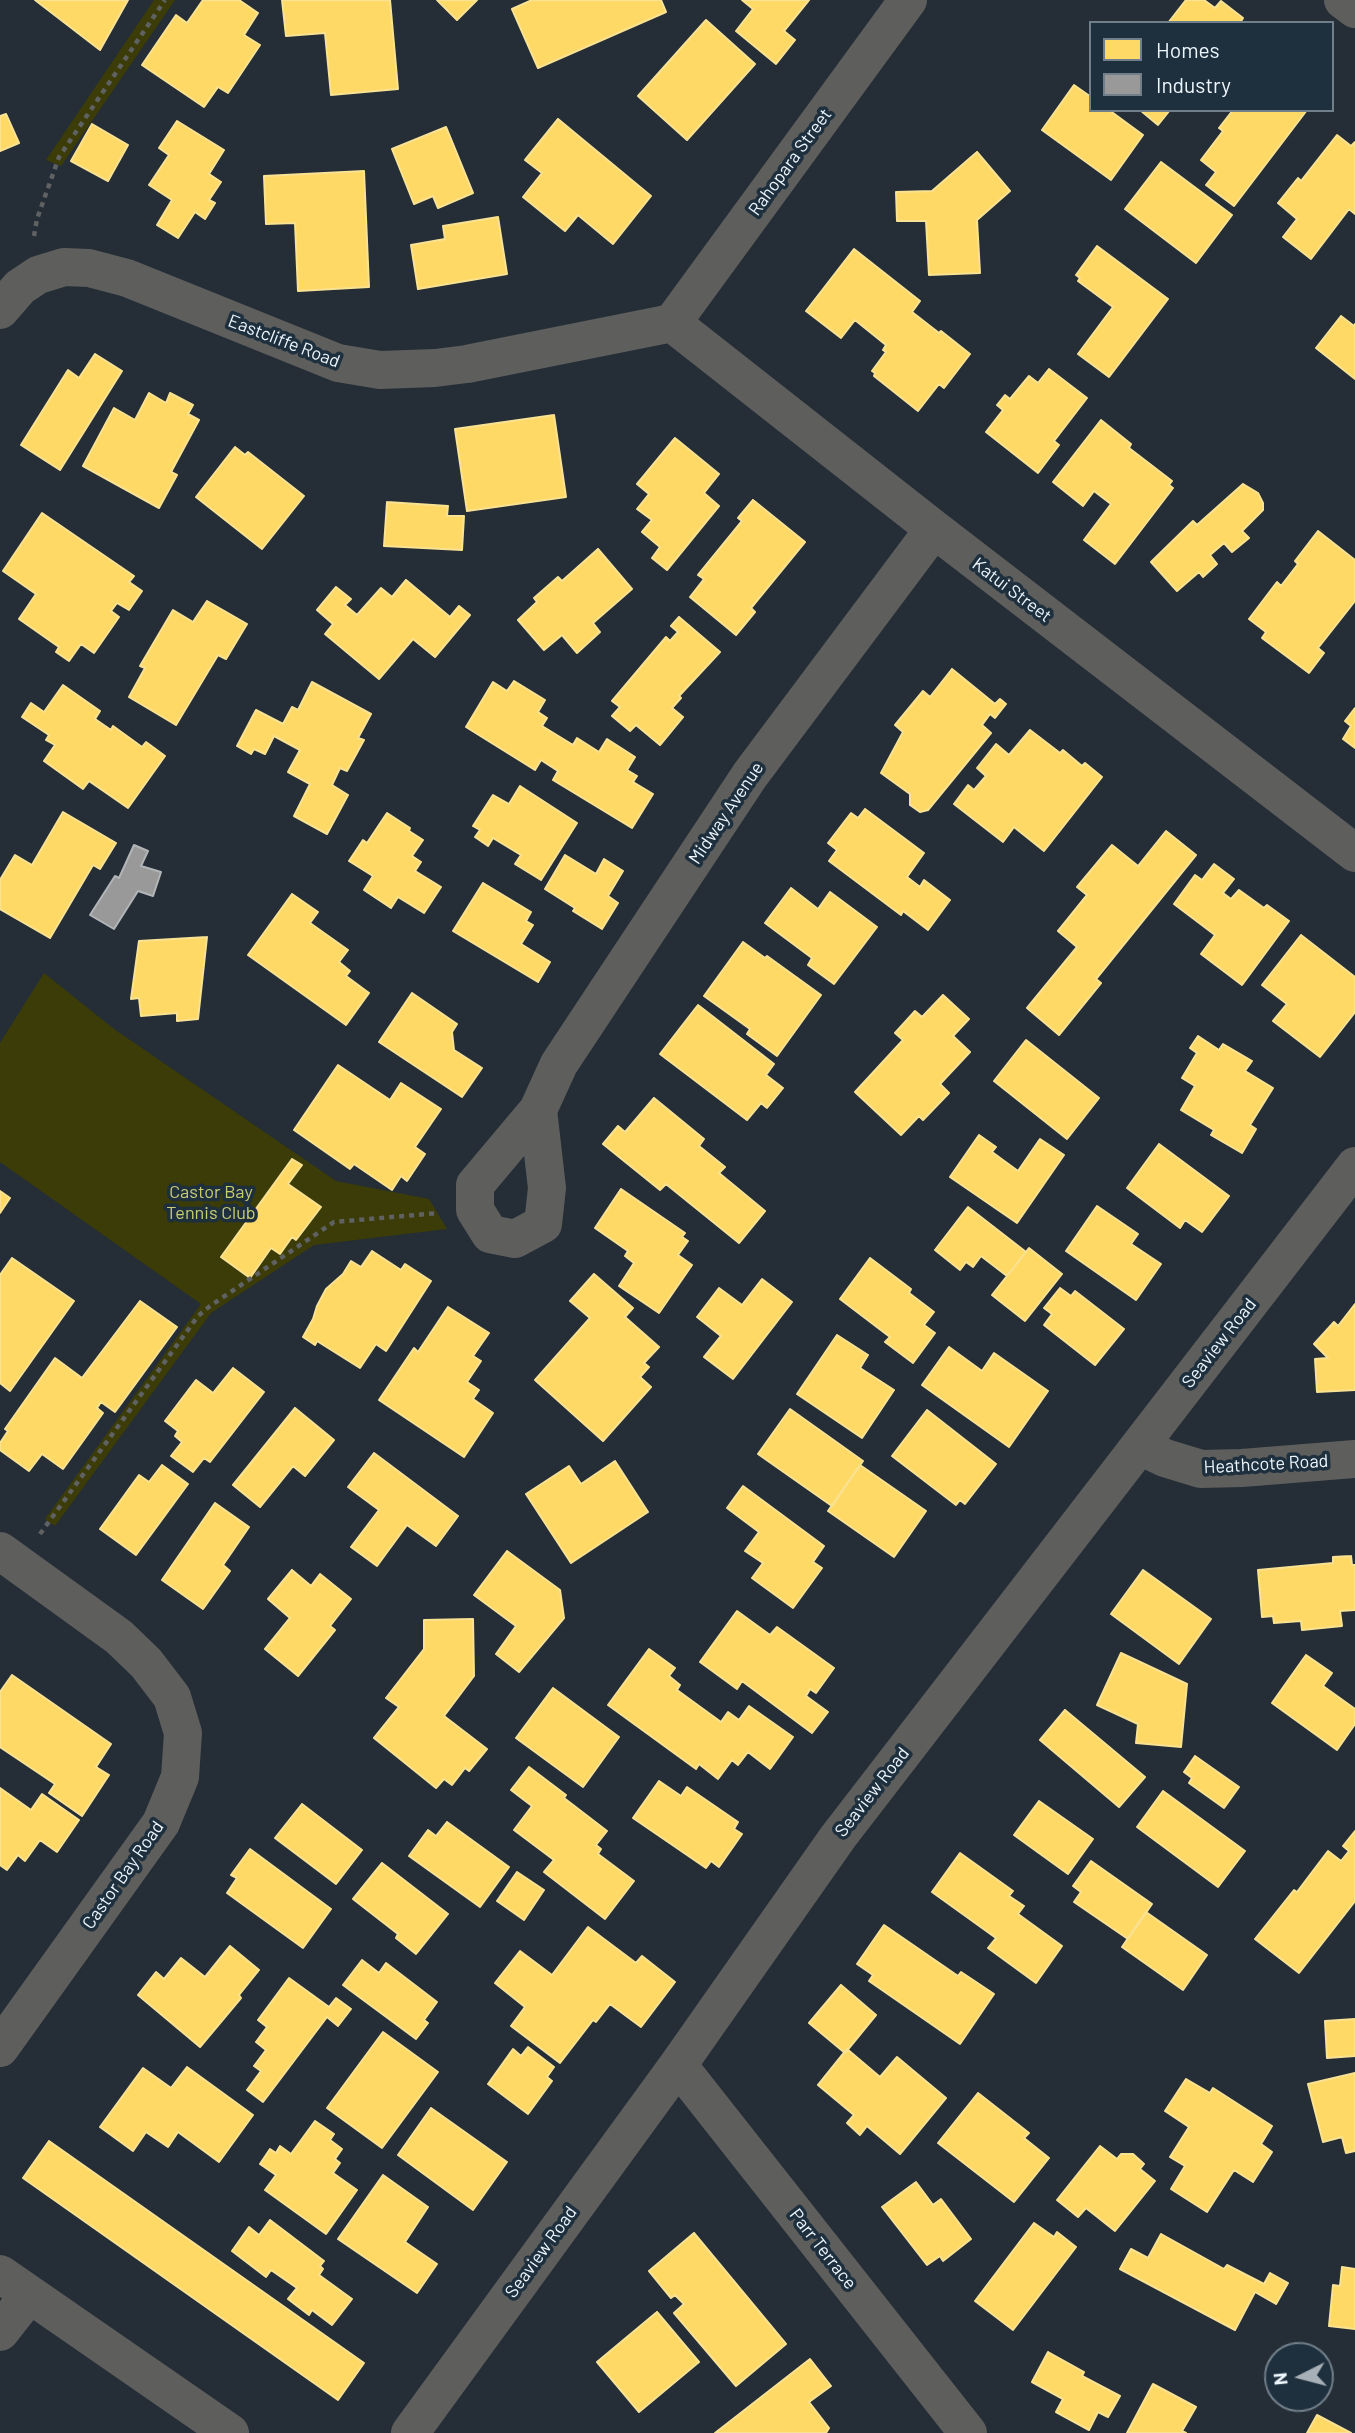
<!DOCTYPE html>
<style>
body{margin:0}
#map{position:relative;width:1355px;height:2433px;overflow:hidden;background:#252e36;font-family:Barlow,sans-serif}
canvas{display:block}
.legend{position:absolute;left:1089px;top:21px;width:245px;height:91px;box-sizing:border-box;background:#1e2f3d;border:2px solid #717f8a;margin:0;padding:9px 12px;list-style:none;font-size:21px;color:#edf6fd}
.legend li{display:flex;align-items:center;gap:14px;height:35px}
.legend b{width:35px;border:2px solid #717f8a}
.north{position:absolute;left:1264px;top:2342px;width:70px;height:70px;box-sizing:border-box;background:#1e2f3d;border:2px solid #717f8a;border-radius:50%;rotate:264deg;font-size:19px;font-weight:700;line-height:28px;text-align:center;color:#edf6fd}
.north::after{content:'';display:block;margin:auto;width:24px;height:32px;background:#a7b0b7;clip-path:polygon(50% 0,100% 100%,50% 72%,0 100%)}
</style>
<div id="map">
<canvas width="1355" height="2433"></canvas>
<ul class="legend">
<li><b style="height:19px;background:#ffd966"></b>Homes</li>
<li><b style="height:19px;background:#999"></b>Industry</li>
</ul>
<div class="north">N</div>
</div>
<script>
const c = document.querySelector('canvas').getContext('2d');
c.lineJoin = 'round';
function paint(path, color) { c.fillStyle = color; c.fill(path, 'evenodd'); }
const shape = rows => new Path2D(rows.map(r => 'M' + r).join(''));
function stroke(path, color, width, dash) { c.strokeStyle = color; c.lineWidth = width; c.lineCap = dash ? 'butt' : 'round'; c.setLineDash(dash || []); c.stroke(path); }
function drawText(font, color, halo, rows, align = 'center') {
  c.font = font + ' Barlow,sans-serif'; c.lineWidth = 7; c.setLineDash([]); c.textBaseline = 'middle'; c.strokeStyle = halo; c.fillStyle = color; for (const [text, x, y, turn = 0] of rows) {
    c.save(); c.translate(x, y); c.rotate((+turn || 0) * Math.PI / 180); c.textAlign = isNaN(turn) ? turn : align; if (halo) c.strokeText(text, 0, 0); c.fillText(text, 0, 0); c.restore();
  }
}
paint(shape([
 [154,0,175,0,61,166,46,160],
 [44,973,114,1029,336,1181,429,1199,447,1229,314,1245,211,1313,55,1526,45,1519,201,1304,0,1162,0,1043]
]), '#3b3c07');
const homes = shape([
 [35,0,128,0,100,50,35,0],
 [203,0,239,0,258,13,244,35,260,45,228,93,218,87,204,107,142,65,176,15,187,23,203,0],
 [282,0,390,0,398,89,331,95,325,33,286,36,282,0],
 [437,0,477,0,457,20,437,0],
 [532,0,661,0,666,12,538,68,512,9,532,0],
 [742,0,809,0,784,31,795,40,776,64,736,31,753,9,742,0],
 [1186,0,1204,0,1215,8,1221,1,1243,18,1240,23,1168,23,1186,0],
 [706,20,755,64,687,140,638,96,706,20],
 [1074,85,1091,97,1091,110,1109,110,1143,135,1111,180,1042,130,1074,85],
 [1140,110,1170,110,1158,125,1140,110],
 [1233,110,1307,110,1234,206,1206,185,1216,172,1201,160,1223,131,1219,128,1233,110],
 [6,114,19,143,0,151,0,116,6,114],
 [558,119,651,196,613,244,578,215,565,231,523,197,542,173,525,160,558,119],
 [177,121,224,150,209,174,221,182,209,200,215,203,205,219,195,212,178,238,157,225,172,200,149,185,169,155,159,148,177,121],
 [92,124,128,145,108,181,71,161,92,124],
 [446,127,473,193,438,208,433,196,414,204,392,149,446,127],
 [1337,135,1351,146,1355,142,1355,214,1349,209,1311,259,1283,237,1297,219,1278,203,1298,178,1301,181,1337,135],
 [977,152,1010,191,977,220,980,273,929,275,926,221,897,221,896,192,932,191,977,152],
 [1161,162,1232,215,1196,263,1125,209,1161,162],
 [364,171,369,287,298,291,295,223,266,224,264,176,364,171],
 [498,217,507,274,418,289,411,245,445,239,443,226,498,217],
 [1097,246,1168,299,1109,377,1078,354,1113,307,1078,281,1080,278,1076,275,1097,246],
 [854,249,920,301,912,312,939,333,941,331,970,354,944,388,939,384,918,411,874,376,875,373,872,371,886,352,883,350,886,345,855,320,841,338,806,311,854,249],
 [1341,316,1354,326,1355,324,1355,379,1316,348,1341,316],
 [95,354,122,371,60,470,21,445,68,370,79,378,95,354],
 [1049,369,1087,398,1054,441,1059,445,1038,473,986,432,1003,410,997,405,1005,395,1010,399,1029,376,1038,383,1049,369],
 [149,393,166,403,170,393,193,405,188,414,199,420,171,472,177,475,159,508,83,466,114,408,135,420,149,393],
 [554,415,566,497,467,511,455,429,554,415],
 [1101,420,1131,444,1129,448,1172,481,1169,485,1173,488,1115,564,1084,540,1111,504,1094,491,1083,506,1053,482,1101,420],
 [675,438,719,474,704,493,719,506,667,570,652,558,660,547,642,532,652,520,637,509,649,494,637,484,675,438],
 [235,447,245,455,248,452,304,496,262,549,196,497,235,447],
 [1243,484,1258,493,1263,503,1263,510,1242,531,1249,538,1232,552,1224,543,1210,555,1217,564,1203,577,1199,572,1177,591,1151,562,1193,521,1197,525,1243,484],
 [753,500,805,542,751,608,755,612,736,635,690,597,704,579,698,575,742,521,738,518,753,500],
 [387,502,448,506,447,516,464,516,462,550,384,546,387,502],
 [42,513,134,576,129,582,142,591,129,610,117,603,111,611,119,617,94,653,81,644,69,661,56,652,59,647,19,619,36,594,3,571,42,513],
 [1318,531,1355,560,1355,601,1318,648,1324,653,1309,673,1262,638,1266,632,1249,619,1277,582,1281,586,1298,564,1295,561,1318,531],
 [598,549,632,589,593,623,600,632,577,653,562,635,544,650,518,620,537,602,534,598,558,577,562,581,598,549],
 [406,580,450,617,459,606,470,615,435,657,413,639,379,679,325,634,333,624,317,610,336,587,351,599,345,605,357,615,381,588,392,597,406,580],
 [207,601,247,624,226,659,218,655,176,725,129,697,145,668,140,666,173,610,193,622,207,601],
 [679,617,720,652,679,696,681,698,672,708,683,717,660,745,636,725,630,731,612,716,620,707,612,701,666,637,670,641,678,632,671,626,679,617],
 [952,669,995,704,1000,699,1006,704,995,718,990,714,982,725,991,733,928,810,920,812,910,805,910,794,881,773,903,732,895,725,923,691,930,697,952,669],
 [514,681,545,700,538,712,547,718,542,726,573,745,577,738,599,752,607,739,635,757,627,770,637,776,633,782,653,794,632,828,553,780,558,771,541,760,535,770,466,727,493,682,507,691,514,681],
 [312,682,371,714,358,738,364,740,347,771,340,768,332,785,348,795,327,834,294,816,310,784,288,772,300,750,274,736,265,754,254,749,251,754,237,746,256,710,283,724,292,707,298,710,312,682],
 [63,685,100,711,95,719,111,730,113,726,142,747,146,742,165,756,128,808,89,781,83,789,44,761,55,745,46,740,49,735,22,717,31,703,44,712,63,685],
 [1355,708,1355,748,1343,739,1351,726,1345,721,1355,708],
 [1030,730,1060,753,1063,750,1082,766,1085,763,1102,777,1044,851,1014,827,1003,842,954,804,968,785,974,790,986,776,977,768,996,744,1009,755,1030,730],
 [520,786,577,823,541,880,515,864,521,855,493,838,488,846,475,837,480,830,473,826,493,795,509,804,520,786],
 [865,809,924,853,907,877,920,887,924,880,950,900,928,930,903,911,901,915,829,861,837,850,828,843,851,813,858,818,865,809],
 [63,812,116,843,100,869,93,865,50,938,0,909,0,880,15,855,32,865,63,812],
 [387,813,410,828,409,831,423,840,412,856,421,862,415,871,441,887,424,913,398,897,391,908,364,890,373,876,349,861,363,840,367,843,387,813],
 [1166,831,1196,855,1096,979,1101,983,1059,1035,1027,1008,1077,947,1058,931,1087,895,1077,887,1112,845,1138,866,1166,831],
 [565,855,596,874,604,859,623,871,608,896,618,903,602,929,573,911,575,908,545,889,565,855],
 [1214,864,1234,879,1223,893,1231,899,1239,890,1264,908,1267,905,1289,921,1242,985,1201,954,1215,935,1174,904,1195,875,1202,880,1214,864],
 [483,883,531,912,526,921,533,925,521,944,550,962,538,982,453,931,483,883],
 [791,888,818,909,830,892,877,927,834,984,808,965,812,958,765,923,791,888],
 [292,894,318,912,310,923,348,950,339,962,350,971,346,976,369,993,346,1025,248,955,292,894],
 [1301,935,1355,977,1355,1012,1320,1057,1273,1021,1287,1004,1262,985,1301,935],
 [207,937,198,1019,177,1021,177,1013,141,1016,139,998,131,999,139,941,207,937],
 [743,942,765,958,767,956,821,995,777,1056,747,1034,750,1029,704,996,743,942],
 [412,993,457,1024,452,1032,454,1050,482,1068,462,1097,379,1042,412,993],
 [943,995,969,1019,953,1036,970,1052,940,1084,949,1093,923,1120,919,1116,901,1135,855,1092,903,1040,895,1033,915,1011,922,1017,943,995],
 [698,1005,774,1064,766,1075,783,1088,767,1108,761,1103,747,1120,660,1054,698,1005],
 [1198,1036,1219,1050,1223,1044,1252,1061,1245,1071,1273,1088,1250,1125,1256,1129,1242,1153,1211,1135,1214,1130,1181,1110,1195,1086,1182,1078,1197,1053,1190,1048,1198,1036],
 [1026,1040,1099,1098,1067,1139,994,1081,1026,1040],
 [338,1065,390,1100,401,1083,441,1109,415,1147,425,1154,407,1181,401,1176,392,1190,354,1164,350,1169,294,1130,338,1065],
 [654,1098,704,1139,699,1146,725,1167,719,1173,765,1211,739,1243,666,1184,660,1190,603,1144,618,1126,625,1132,654,1098],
 [979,1135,996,1147,992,1152,1018,1171,1040,1139,1064,1155,1017,1223,950,1177,979,1135],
 [1159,1144,1229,1196,1202,1232,1185,1220,1180,1228,1127,1188,1159,1144],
 [292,1159,302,1165,288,1184,321,1207,296,1240,292,1237,280,1254,271,1248,250,1278,221,1257,292,1159],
 [621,1189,685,1233,682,1237,688,1241,678,1255,692,1265,659,1313,619,1286,634,1263,625,1256,628,1251,595,1228,621,1189],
 [0,1191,10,1198,0,1213,0,1191],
 [1097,1206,1138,1234,1131,1244,1161,1264,1136,1300,1066,1251,1097,1206],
 [968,1207,1026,1252,1007,1276,981,1256,973,1267,966,1262,960,1270,935,1250,968,1207],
 [1029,1248,1062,1274,1025,1321,992,1295,1029,1248],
 [372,1251,401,1270,405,1264,431,1281,386,1351,376,1344,360,1368,317,1341,315,1345,303,1337,313,1319,317,1306,326,1289,343,1274,351,1261,361,1267,372,1251],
 [12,1258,74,1301,10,1391,0,1383,0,1275,12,1258],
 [870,1258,911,1289,909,1293,934,1312,924,1325,935,1333,913,1363,885,1342,890,1337,840,1299,870,1258],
 [594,1274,633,1308,625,1317,659,1347,644,1363,649,1367,640,1377,651,1387,603,1441,535,1380,590,1318,570,1301,594,1274],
 [762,1279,792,1302,733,1379,704,1357,721,1336,697,1317,719,1288,742,1305,762,1279],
 [1060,1288,1071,1296,1075,1291,1124,1329,1095,1365,1044,1325,1052,1314,1044,1308,1060,1288],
 [140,1301,177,1327,115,1412,101,1402,97,1408,103,1413,63,1469,42,1454,29,1471,0,1450,0,1443,8,1431,5,1429,55,1358,82,1378,140,1301],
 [1355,1304,1355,1390,1317,1392,1315,1359,1328,1358,1314,1344,1334,1322,1338,1326,1355,1304],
 [448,1307,489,1333,473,1356,481,1361,467,1382,479,1390,473,1399,493,1413,464,1457,379,1400,414,1348,418,1352,448,1307],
 [837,1335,868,1355,860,1368,894,1390,862,1438,797,1394,837,1335],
 [949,1347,982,1371,994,1353,1048,1391,1009,1447,922,1385,949,1347],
 [233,1368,264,1392,210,1462,204,1458,193,1472,171,1456,182,1442,175,1436,178,1431,165,1421,196,1380,213,1393,233,1368],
 [295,1408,334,1440,305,1476,293,1466,260,1507,233,1485,295,1408],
 [790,1409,863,1461,832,1506,758,1454,790,1409],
 [927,1410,996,1464,965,1504,960,1500,956,1505,892,1456,927,1410],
 [374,1453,458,1516,436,1546,407,1525,377,1566,351,1547,379,1510,348,1487,374,1453],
 [615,1461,648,1512,571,1563,526,1494,569,1466,581,1484,615,1461],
 [162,1465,188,1484,136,1555,100,1529,139,1475,149,1482,162,1465],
 [860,1465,926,1511,894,1557,828,1511,860,1465],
 [743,1486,824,1546,813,1562,822,1568,793,1608,752,1578,763,1563,745,1551,759,1532,727,1508,743,1486],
 [215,1503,249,1527,223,1565,230,1571,203,1609,162,1580,215,1503],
 [507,1551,560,1590,564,1618,519,1672,496,1654,516,1626,474,1595,507,1551],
 [1351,1556,1352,1565,1355,1565,1355,1610,1340,1611,1342,1626,1302,1630,1301,1621,1274,1623,1273,1616,1262,1617,1258,1570,1333,1563,1333,1557,1351,1556],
 [292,1570,311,1586,320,1574,351,1599,330,1626,335,1630,298,1676,265,1649,290,1618,268,1599,292,1570],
 [1143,1570,1211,1619,1179,1664,1111,1614,1143,1570],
 [737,1611,770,1635,777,1627,834,1668,816,1693,810,1689,806,1696,828,1712,812,1733,742,1681,737,1689,700,1662,737,1611],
 [473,1619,474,1676,444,1716,487,1749,469,1771,465,1768,452,1785,444,1779,436,1788,374,1738,399,1707,386,1698,424,1649,424,1620,473,1619],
 [649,1649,675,1668,669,1676,680,1685,677,1690,721,1722,728,1712,739,1720,749,1706,793,1737,770,1769,748,1752,738,1765,732,1760,718,1779,699,1764,696,1769,608,1705,649,1649],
 [1121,1653,1187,1684,1181,1747,1136,1743,1138,1724,1097,1705,1121,1653],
 [1306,1655,1332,1673,1323,1686,1355,1709,1355,1724,1337,1750,1272,1703,1306,1655],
 [12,1675,111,1744,96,1767,109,1775,82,1816,49,1793,55,1784,0,1747,0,1692,12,1675],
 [553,1688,619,1737,583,1787,516,1738,553,1688],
 [1065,1710,1145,1777,1119,1807,1040,1740,1065,1710],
 [1195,1756,1239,1787,1224,1808,1189,1783,1192,1778,1184,1772,1195,1756],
 [529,1767,566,1795,564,1798,607,1831,596,1845,601,1849,598,1854,634,1881,605,1919,544,1872,554,1860,514,1830,532,1806,511,1790,529,1767],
 [659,1781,681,1796,687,1787,738,1822,734,1829,742,1834,719,1867,711,1861,706,1868,633,1818,659,1781],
 [0,1788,31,1810,42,1794,79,1820,57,1852,40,1840,25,1861,18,1855,7,1870,0,1865,0,1788],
 [1163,1791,1245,1851,1218,1887,1137,1827,1163,1791],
 [1039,1801,1093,1839,1068,1874,1014,1835,1039,1801],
 [302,1804,362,1850,336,1884,275,1838,302,1804],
 [447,1822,509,1867,480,1907,409,1856,428,1830,436,1836,447,1822],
 [1355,1831,1355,1901,1299,1973,1255,1939,1294,1890,1297,1892,1328,1851,1341,1861,1349,1851,1343,1846,1355,1831],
 [250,1849,331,1909,303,1948,227,1893,237,1878,231,1875,250,1849],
 [960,1853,1013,1891,1009,1896,1024,1906,1018,1914,1062,1946,1036,1983,988,1948,996,1938,932,1892,960,1853],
 [1091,1861,1152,1904,1128,1939,1074,1902,1081,1892,1073,1886,1091,1861],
 [382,1863,448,1914,416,1954,396,1938,398,1934,353,1899,382,1863],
 [517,1872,544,1890,524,1920,497,1901,517,1872],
 [1146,1912,1207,1955,1183,1990,1122,1947,1146,1912],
 [884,1925,958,1976,961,1972,994,1994,960,2044,869,1981,873,1975,857,1964,884,1925],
 [588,1927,636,1963,642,1956,675,1982,641,2027,610,2004,596,2022,593,2020,560,2063,511,2026,525,2007,495,1983,520,1951,552,1975,588,1927],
 [230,1946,259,1970,239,1995,241,1998,200,2047,138,1995,156,1972,164,1979,181,1958,205,1977,230,1946],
 [362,1960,379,1973,386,1963,437,2002,424,2020,428,2023,416,2039,343,1985,362,1960],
 [289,1978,329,2007,336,1998,351,2009,338,2026,327,2017,263,2102,247,2090,261,2071,254,2066,266,2050,256,2042,267,2027,258,2020,289,1978],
 [841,1985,876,2015,845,2053,809,2023,841,1985],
 [1355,2019,1355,2056,1327,2058,1325,2021,1355,2019],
 [383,2032,438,2072,382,2148,327,2108,383,2032],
 [528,2047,554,2067,547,2077,552,2081,528,2114,488,2084,513,2049,521,2056,528,2047],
 [847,2049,880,2077,897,2057,946,2098,900,2154,867,2126,860,2135,847,2123,854,2115,818,2085,847,2049],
 [187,2067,253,2115,219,2162,178,2132,168,2147,146,2132,133,2151,100,2127,143,2068,171,2088,187,2067],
 [1355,2073,1355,2151,1346,2153,1342,2137,1323,2142,1308,2084,1355,2073],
 [1186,2079,1210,2093,1213,2088,1272,2126,1261,2144,1272,2152,1253,2182,1234,2170,1207,2212,1171,2189,1185,2166,1170,2157,1189,2127,1165,2111,1186,2079],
 [978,2093,1029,2133,1024,2138,1049,2158,1014,2202,938,2143,978,2093],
 [431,2108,507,2162,473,2210,398,2155,431,2108],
 [315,2121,334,2134,330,2140,342,2149,335,2159,340,2163,333,2173,357,2190,326,2234,265,2190,276,2175,260,2164,270,2149,276,2153,280,2146,291,2154,315,2121],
 [49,2141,364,2363,338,2400,23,2178,49,2141],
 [1100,2146,1117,2159,1121,2154,1133,2154,1144,2164,1140,2169,1155,2181,1115,2231,1086,2208,1078,2217,1057,2200,1100,2146],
 [383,2175,428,2207,405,2242,437,2264,417,2293,338,2239,383,2175],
 [916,2182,933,2205,941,2199,971,2239,943,2261,940,2256,927,2265,882,2207,916,2182],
 [270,2220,324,2261,320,2266,323,2269,319,2275,352,2299,332,2325,312,2310,309,2315,288,2299,297,2288,271,2270,266,2277,232,2251,249,2227,259,2235,270,2220],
 [1034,2223,1054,2237,1057,2232,1076,2247,1013,2330,975,2301,1034,2223],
 [694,2233,786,2344,736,2386,674,2313,684,2304,675,2295,671,2298,649,2271,694,2233],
 [1161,2234,1224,2269,1227,2265,1264,2284,1270,2273,1288,2283,1276,2304,1255,2292,1235,2330,1120,2269,1131,2249,1148,2258,1161,2234],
 [1342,2267,1355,2269,1355,2329,1329,2326,1333,2285,1340,2286,1342,2267],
 [657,2312,699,2362,639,2412,597,2362,657,2312],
 [1048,2352,1084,2372,1082,2376,1120,2396,1108,2417,1098,2412,1089,2430,1056,2412,1063,2399,1032,2382,1048,2352],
 [810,2359,831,2386,809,2402,829,2428,826,2433,715,2433,810,2359],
 [1153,2384,1196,2407,1182,2431,1186,2433,1127,2433,1153,2384],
 [1317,2415,1351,2433,1307,2433,1317,2415]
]);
paint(homes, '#ffd966');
stroke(homes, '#fae293', 2);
const industry = shape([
 [134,845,148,851,141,866,161,872,153,896,138,891,114,929,90,915,115,876,119,878,134,845]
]);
paint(industry, '#999');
stroke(industry, '#b2b5b7', 2);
stroke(shape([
 [34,236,37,219,59,157,165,0],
 [40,1534,198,1316,210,1306,334,1222,439,1213]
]), '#5f6162', 4.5, [5, 5]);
stroke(shape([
 [1343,0,1355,9],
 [0,310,20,287,38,275,64,267,89,268,127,278,338,363,380,370,435,368,467,364,672,323],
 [672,323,934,529,1355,853],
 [672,323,908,0],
 [538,1110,547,1188,543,1224,515,1239,490,1234,475,1210,475,1185,538,1110,559,1064,750,775,934,529],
 [1140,1446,1165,1458,1201,1469,1242,1468,1355,1459],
 [0,1551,119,1637,146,1663,172,1697,183,1733,180,1777,161,1823,0,2048],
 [678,2065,968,2433],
 [0,2274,230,2433],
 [0,2332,29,2295],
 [410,2433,678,2065,838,1837,1355,1166]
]), '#5e5e5d', 38);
drawText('18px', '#edf6fd', '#1e2f3d', [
 ["Rahopara Street",790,162,-54],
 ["Eastcliffe Road",284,341,21],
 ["Katui Street",1012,590,37],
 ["Midway Avenue",726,813,-56],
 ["Seaview Road",1219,1343,-52],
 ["Heathcote Road",1266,1464,-3],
 ["Seaview Road",872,1792,-52],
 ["Castor Bay Road",123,1875,-55],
 ["Parr Terrace",823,2249,52],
 ["Seaview Road",541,2252,-54]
]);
drawText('18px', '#cacd73', '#1e2f3d', [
 ["Castor Bay",211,1192],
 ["Tennis Club",211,1213]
]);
</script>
